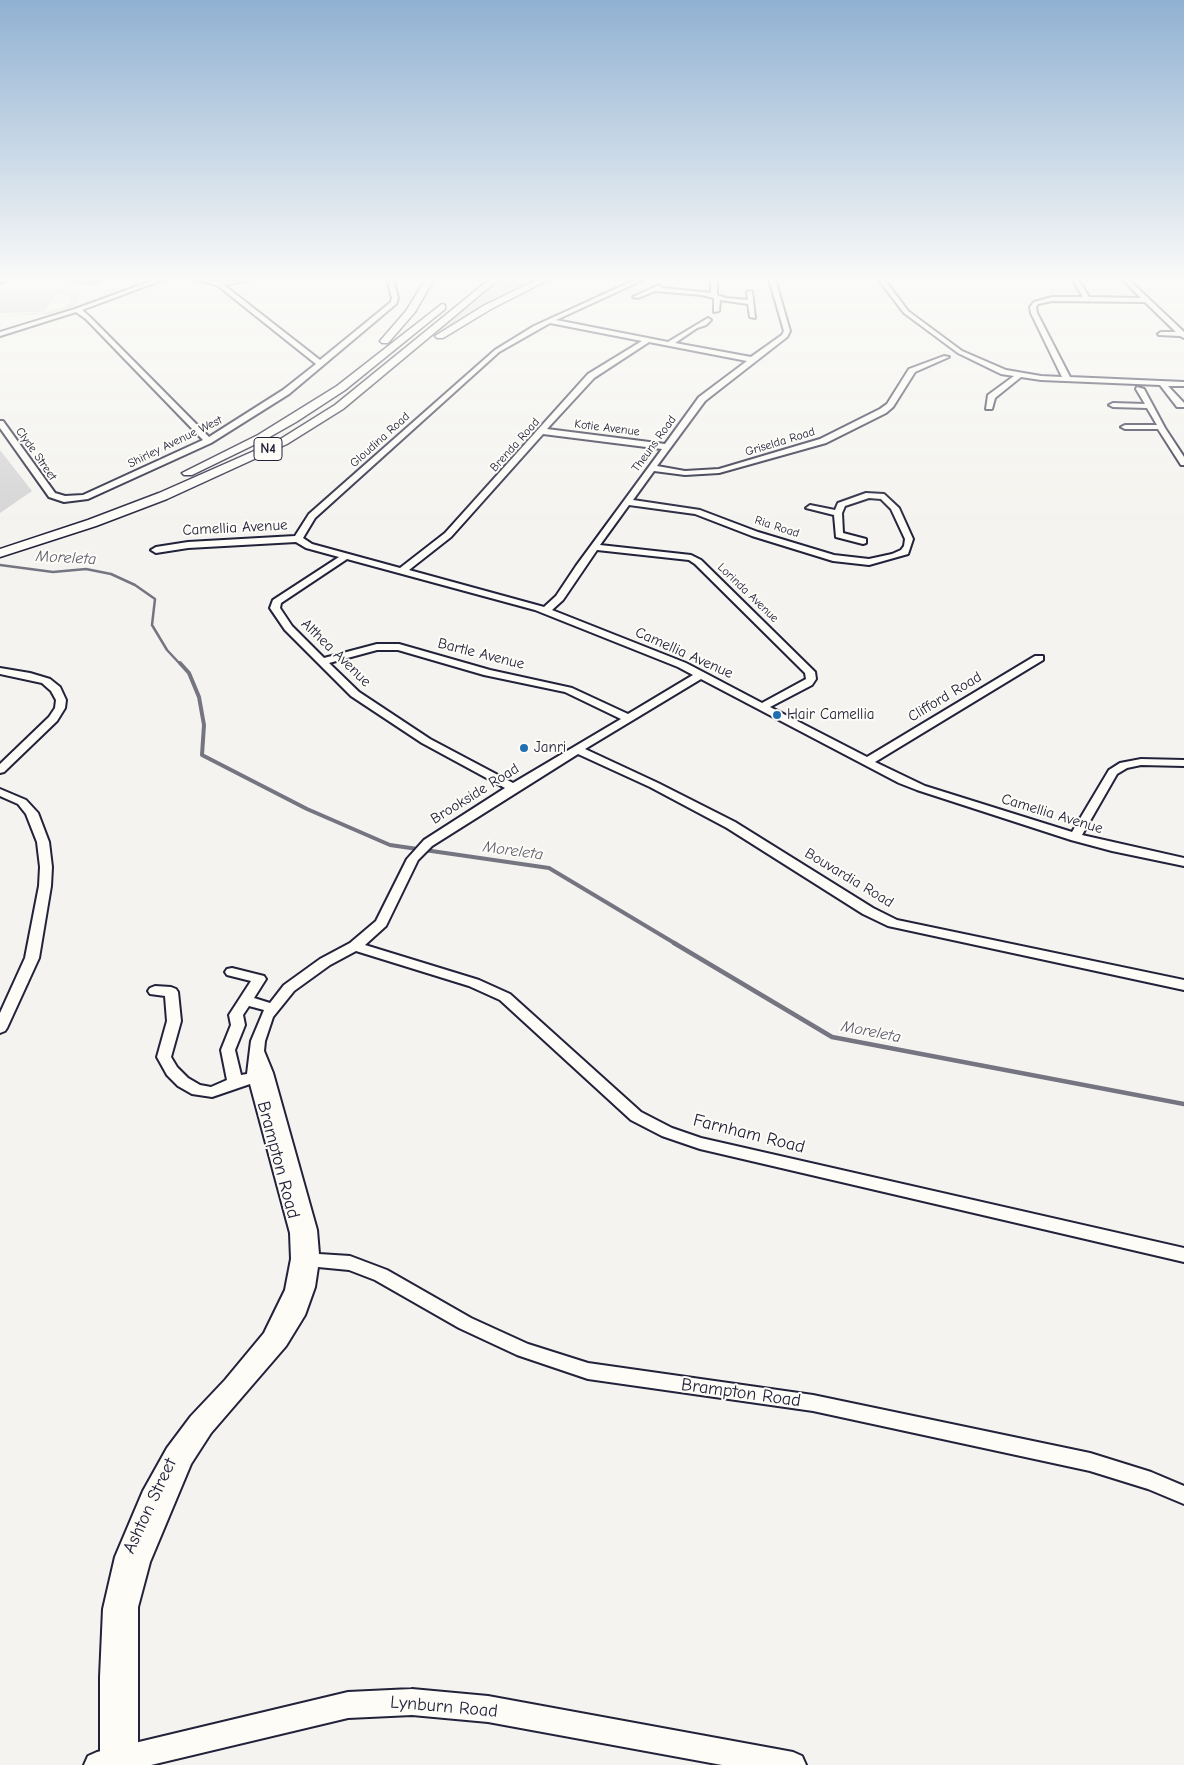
<!DOCTYPE html>
<style>
body{margin:0}
canvas{display:block;background:#f4f3ef}
</style>
<canvas width="1184" height="1765"></canvas>
<script>
const c = document.querySelector('canvas').getContext('2d');
c.lineJoin = 'round';
function paint(path, color) { c.fillStyle = color; c.fill(path, 'evenodd'); }
const shape = rows => new Path2D(rows.map(r => 'M' + r).join(''));
function stroke(path, color, width, dash) { c.strokeStyle = color; c.lineWidth = width; c.lineCap = dash ? 'butt' : 'round'; c.setLineDash(dash || []); c.stroke(path); }
function drawText(font, color, halo, rows, align = 'center') {
  c.font = font + ' "Comic Neue",sans-serif'; c.lineWidth = 4; c.setLineDash([]); c.textBaseline = 'middle'; c.strokeStyle = halo; c.fillStyle = color; for (const [text, x, y, turn = 0] of rows) {
    c.save(); c.translate(x, y); c.rotate((+turn || 0) * Math.PI / 180); c.textAlign = isNaN(turn) ? turn : align; if (halo) c.strokeText(text, 0, 0); c.fillText(text, 0, 0); c.restore();
  }
}
paint(shape([
 [502,279,537,279,488,302,437,333],
 [50,289,74,293,79,298,75,305,68,308,49,314,0,316,48,312,63,308,72,302,69,296,57,292,44,312,0,313,0,294,53,292,0,293,0,291],
 [0,450,32,491,0,513]
]), '#d5d4d5');
stroke(shape([
 [0,565,53,572,86,569,111,574,135,585,155,599,152,625,167,650,181,665]
]), '#757582', 2.5);
stroke(shape([
 [180,663,189,673,199,697,204,725,202,755,307,809,390,845,549,868,676,944]
]), '#757582', 4);
stroke(shape([
 [674,943,832,1037,1184,1104]
]), '#757582', 4.5);
const minor = shape([
 [0,279,9,279,0,283,0,279],
 [157,279,165,279,82,310,90,317,209,437,283,390,316,364,217,285,193,279,219,282,252,279,224,285,320,360,391,302,392,298,387,279,393,279,398,298,396,304,289,394,211,443,88,499,64,502,49,497,0,428,0,421,3,421,55,493,65,496,83,495,203,440,86,319,76,312,0,336,0,332,75,309,157,279],
 [637,279,645,279,556,320,668,342,708,318,711,320,706,325,697,328,675,343,751,357,782,335,784,331,769,279,775,279,790,331,787,337,705,401,657,466,685,471,719,469,820,439,880,409,887,404,909,369,944,356,949,357,915,372,893,407,886,413,826,443,719,473,685,475,654,471,633,500,700,510,758,532,834,555,869,559,892,554,901,550,904,546,905,539,891,509,881,499,869,498,845,506,842,513,843,533,866,539,866,543,863,544,836,537,834,515,806,508,810,505,835,510,838,503,866,493,884,494,899,508,913,539,908,554,869,565,833,561,752,536,695,514,629,505,600,545,691,555,701,560,815,672,816,679,812,685,770,707,867,757,1035,656,1043,656,1043,660,875,762,925,786,1072,832,1109,770,1120,763,1141,759,1184,760,1184,766,1141,765,1127,768,1117,774,1082,835,1184,858,1184,866,1112,851,1071,840,917,790,899,783,701,679,585,749,658,783,735,822,873,908,897,920,1184,980,1184,990,888,926,863,914,727,828,650,787,578,754,432,846,418,860,386,926,365,945,479,980,510,994,641,1112,672,1128,701,1138,1184,1248,1184,1262,700,1149,662,1136,631,1120,500,1000,469,986,356,951,330,965,294,991,273,1017,265,1041,264,1051,273,1073,317,1230,319,1254,350,1256,387,1270,471,1318,528,1344,588,1363,813,1395,1090,1453,1151,1472,1184,1486,1184,1504,1148,1489,1090,1471,813,1411,588,1379,517,1355,459,1328,375,1280,349,1270,318,1267,315,1287,305,1315,286,1346,211,1433,191,1464,150,1562,138,1607,138,1757,134,1765,102,1765,100,1761,100,1677,103,1609,115,1557,143,1491,167,1448,191,1416,225,1380,264,1333,285,1290,291,1259,290,1233,250,1084,212,1097,192,1094,178,1086,167,1075,157,1057,167,1021,165,996,150,994,148,991,150,988,155,986,171,987,176,989,178,992,181,1021,171,1057,177,1067,188,1078,200,1085,211,1087,227,1080,221,1050,231,1025,229,1015,251,981,227,975,225,972,227,969,232,968,264,976,266,979,254,998,270,1003,284,985,320,959,350,943,376,921,407,859,424,840,505,788,422,743,351,696,285,630,270,608,273,600,339,557,306,548,296,542,188,548,156,553,151,550,156,547,188,542,295,536,309,514,495,350,534,326,637,279],
 [550,323,642,341,588,374,445,533,400,568,312,544,303,538,315,518,499,352,550,323],
 [649,342,747,361,699,397,665,444,547,429,594,378,649,342],
 [543,434,662,449,576,566,556,596,544,607,409,570,451,537,543,434],
 [597,550,689,560,695,564,805,673,806,679,762,703,686,663,552,610,563,600,597,550],
 [347,559,535,610,678,667,693,675,628,714,572,688,490,670,399,644,377,644,324,658,292,626,280,608,281,603,347,559],
 [377,650,398,650,484,675,565,692,621,719,513,783,430,739,359,692,329,663,377,650],
 [249,1006,264,1010,251,1041,247,1074,241,1075,235,1050,245,1025,243,1015,249,1006],
 [711,279,717,279,717,295,726,298,748,300,747,292,752,291,755,318,750,317,748,304,720,300,719,311,714,312,714,298,702,295,655,291,638,298,633,297,659,285,662,288,711,293,711,279],
 [878,279,884,279,908,311,962,351,1006,370,1041,376,1062,377,1031,313,1030,307,1034,302,1052,297,1083,297,1072,279,1078,279,1089,297,1141,298,1122,279,1128,279,1184,332,1184,338,1180,336,1159,335,1158,334,1161,332,1176,332,1145,302,1052,301,1038,304,1036,307,1037,313,1070,377,1184,382,1184,386,1168,386,1184,403,1184,407,1177,407,1160,385,1041,380,1021,377,995,398,992,409,986,409,988,395,1014,376,1001,374,958,353,904,313,878,279],
 [1137,387,1144,389,1165,428,1184,457,1184,465,1181,465,1158,429,1125,429,1121,427,1125,425,1157,425,1147,408,1113,407,1109,405,1113,403,1145,404,1136,389,1137,387],
 [0,668,30,673,50,679,60,687,66,700,65,708,57,721,4,772,0,773,0,764,49,717,55,708,56,700,51,691,42,683,0,674,0,668],
 [0,789,26,800,38,813,49,842,52,867,51,886,39,958,7,1028,5,1031,0,1033,0,1013,25,958,39,886,40,867,37,842,26,814,18,804,0,796,0,789]
]);
const major = shape([
 [412,1689,488,1696,793,1752,802,1756,806,1765,722,1765,488,1722,412,1715,348,1718,151,1765,84,1765,88,1756,97,1752,348,1692,412,1689]
]);
const highway = shape([
 [426,279,434,279,415,312,388,343,382,343,380,341,406,311,426,279],
 [490,279,499,279,343,409,287,444,167,499,96,526,0,557,0,549,88,520,159,493,279,440,335,405,490,279],
 [539,279,550,279,491,309,443,338,437,338,435,336,485,305,539,279],
 [442,304,445,305,445,309,345,390,296,422,266,439,192,475,184,475,182,473,258,435,337,386,442,304]
]);
stroke(minor, '#22223b', 4);
stroke(major, '#22223b', 4);
stroke(highway, '#22223b', 3);
paint(minor, '#fdfcf7');
paint(major, '#fdfcf7');
paint(highway, '#fdfcf7');
paint(shape([
 [59,279,108,279,93,286,60,280]
]), '#a5a4a7');
paint(shape([
 [92,279,108,279,93,286]
]), '#868688');
const sky = c.createLinearGradient(0, 0, 0, 526);
sky.addColorStop(0, '#90b1d2');
sky.addColorStop(0.53, '#fafaf8');
sky.addColorStop(1, '#fafaf800');
c.fillStyle = sky;
c.fillRect(0, 0, 1184, 526);
for (const [x, y, r, color] of [
 [777,715,5,"#1f6fb2"],
 [524,748,5,"#1f6fb2"]
]) { const dot = new Path2D(); dot.arc(x, y, r, 0, 2 * Math.PI); c.fillStyle = color; c.fill(dot); stroke(dot, '#fdfcf7', 2); }
drawText('12px', '#22223b', '#fdfcf7', [
 ["Kotie Avenue",607,428,7],
 ["Gloudina Road",380,440,-42],
 ["Shirley Avenue West",175,442,-26],
 ["Griselda Road",780,442,-17],
 ["Theuns Road",654,444,-54],
 ["Brenda Road",515,445,-48],
 ["Clyde Street",36,454,55],
 ["Ria Road",777,527,18],
 ["Lorinda Avenue",748,593,44]
]);
for (const [x, y, w] of [
 [268,449,28]
]) { const box = new Path2D(); box.roundRect(x - w / 2, y - 11.5, w, 23, 4); c.fillStyle = '#fdfcf7'; c.fill(box); stroke(box, '#22223b', 1); }
drawText('bold 14px', '#22223b', null, [
 ["N4",268,449]
]);
drawText('15px', '#22223b', '#fdfcf7', [
 ["Camellia Avenue",235,528,-3],
 ["Althea Avenue",336,653,44],
 ["Camellia Avenue",684,653,24],
 ["Bartle Avenue",481,654,14],
 ["Clifford Road",945,697,-31],
 ["Brookside Road",475,794,-32],
 ["Camellia Avenue",1052,814,17],
 ["Bouvardia Road",849,878,31]
]);
drawText('15px', '#22223b', '#fdfcf7', [
 ["Hair Camellia",787,715],
 ["Janri",534,748]
], 'left');
drawText('italic 16px', '#59596b', '#fdfcf7', [
 ["Moreleta",66,558,3],
 ["Moreleta",513,851,8],
 ["Moreleta",871,1032,11]
]);
drawText('18px', '#22223b', '#fdfcf7', [
 ["Farnham Road",749,1134,14],
 ["Brampton Road",278,1160,75],
 ["Brampton Road",741,1393,8],
 ["Ashton Street",150,1506,-65],
 ["Lynburn Road",444,1707,5]
]);
</script>
